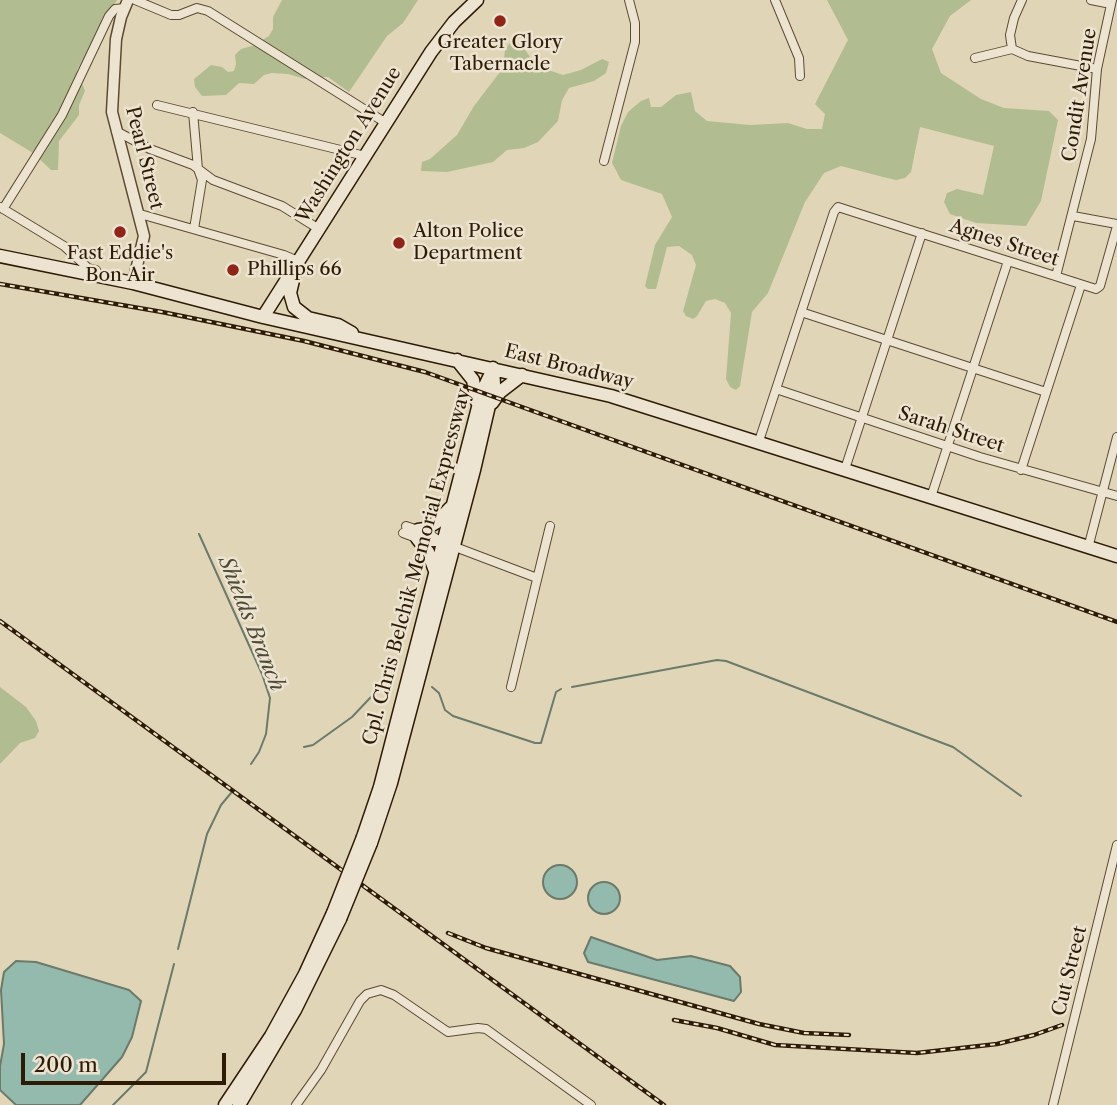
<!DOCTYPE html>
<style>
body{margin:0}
#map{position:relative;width:1117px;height:1105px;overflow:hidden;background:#e1d5b8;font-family:"Libre Caslon Text",serif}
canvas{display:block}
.scale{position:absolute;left:21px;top:1053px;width:205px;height:32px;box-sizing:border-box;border:4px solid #2e1b05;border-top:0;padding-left:9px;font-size:21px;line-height:24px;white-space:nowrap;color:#2e1b05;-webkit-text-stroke:5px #ece4d1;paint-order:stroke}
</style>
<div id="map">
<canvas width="1117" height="1105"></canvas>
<div class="scale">200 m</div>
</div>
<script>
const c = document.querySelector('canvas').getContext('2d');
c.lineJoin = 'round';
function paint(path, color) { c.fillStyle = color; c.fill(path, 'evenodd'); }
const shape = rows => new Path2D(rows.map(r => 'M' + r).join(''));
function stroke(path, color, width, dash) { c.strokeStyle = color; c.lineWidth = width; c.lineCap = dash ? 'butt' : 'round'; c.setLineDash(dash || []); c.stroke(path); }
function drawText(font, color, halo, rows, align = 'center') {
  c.font = font + ' "Libre Caslon Text",serif'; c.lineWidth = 5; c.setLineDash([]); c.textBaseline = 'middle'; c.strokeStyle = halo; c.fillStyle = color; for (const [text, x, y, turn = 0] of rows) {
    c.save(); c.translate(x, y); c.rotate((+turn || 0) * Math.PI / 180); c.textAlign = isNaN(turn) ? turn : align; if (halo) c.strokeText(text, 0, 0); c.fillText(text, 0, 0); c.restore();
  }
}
paint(shape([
 [0,0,117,0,77,70,85,91,79,105,79,115,59,141,58,170,51,170,33,153,0,133],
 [282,0,418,0,403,23,387,36,349,92,328,77,305,79,288,74,272,73,264,75,254,84,239,83,226,95,202,96,195,87,194,79,211,65,222,67,228,72,234,71,236,64,235,55,241,49,252,46,269,36,273,29,273,17],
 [827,0,971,0,950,16,932,49,941,73,981,99,1004,108,1049,111,1058,120,1041,201,1026,226,976,223,950,214,944,202,947,193,957,189,983,195,994,146,920,127,911,172,905,178,896,180,883,177,841,166,824,173,805,202,768,293,752,312,740,386,736,390,730,387,726,379,731,313,725,303,715,299,706,301,697,316,693,319,686,316,683,311,696,265,692,255,679,246,667,247,656,289,648,289,645,286,655,245,672,217,662,194,621,180,612,163,621,126,628,112,641,101,649,98,651,107,661,107,676,95,691,92,695,111,707,121,750,125,788,123,807,129,822,129,825,114,815,104,848,40],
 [510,43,522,45,536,66,563,75,581,70,602,59,609,62,606,73,594,81,569,88,562,100,558,121,538,142,524,148,507,150,493,162,447,172,421,171,422,162,430,159,457,135,474,106,503,68,505,49],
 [0,687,26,707,36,721,39,731,35,738,20,743,0,764]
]), '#b1bd90');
const water = shape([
 '543 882a17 17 0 1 1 34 0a17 17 0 1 1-34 0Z',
 '588 898a16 16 0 1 1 32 0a16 16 0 1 1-32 0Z',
 [591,937,657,960,691,956,730,966,740,977,741,992,734,1001,588,962,584,953,591,937],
 [16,961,36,962,129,990,141,1001,132,1037,122,1057,80,1105,16,1105,0,1090,0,1066,4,1044,1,990,4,972,16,961]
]);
paint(water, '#94b9ad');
stroke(water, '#6b7a6a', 2);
stroke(shape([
 [199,534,262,674,270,698,266,734,259,752,251,764],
 [432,687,439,693,445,710,453,716,535,743,541,743,556,692,561,689],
 [572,687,717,660,726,661,953,747,1021,796],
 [304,747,313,745,352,717,388,679,394,677],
 [178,949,207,834,221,805,231,793],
 [113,1105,146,1072,174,964]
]), '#6b7a6a', 2);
const minor = shape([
 [135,0,171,15,179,15,197,8,208,11,386,123],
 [775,0,799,58,800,76],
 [1091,0,1111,4],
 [1012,49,1010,35,1014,18,1022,0],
 [975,58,1012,49,1028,56,1097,69],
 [157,105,365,156],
 [193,112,198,169,202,180,194,229],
 [116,131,150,149,193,165,213,180,282,206,319,229],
 [604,161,635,42,635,23,629,0],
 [0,207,64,246,88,268,96,270],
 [3,209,62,115,109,16,115,9,125,8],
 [140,214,284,255,298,261],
 [1073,216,1117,224],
 [1056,276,1091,139,1097,69,1112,0],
 [801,312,1046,392],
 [776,389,980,457,1117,496],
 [759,441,834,212,838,207,1096,289,1100,286,1117,226],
 [845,469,922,233],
 [1021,470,1081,285],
 [931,497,1008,261],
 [406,526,427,533,442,542,537,578],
 [403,533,427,542,442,542],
 [1088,548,1117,437],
 [511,687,550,526],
 [296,1105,321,1070,360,1001,367,994,381,990,394,995,448,1032,478,1028,486,1029,591,1105],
 [1053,1105,1117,845]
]);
const tertiary = shape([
 [128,0,121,17,116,39,112,112,144,236,133,283]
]);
const secondary = shape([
 [0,256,133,283,263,317,611,396,1117,556],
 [294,276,290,293,294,307,308,318,338,325,352,333],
 [263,317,431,52,454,22,477,0],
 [457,360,473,380,477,402],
 [492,403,500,392,522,375],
 [418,530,425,529,437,522,450,508],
 [417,538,428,552,435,571],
 [363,837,380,787,482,392,493,369],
 [371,843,391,783,474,470,494,384,493,368],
 [225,1105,271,1036,305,974,333,913],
 [239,1105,295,1010,340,919]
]);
stroke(minor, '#5b4a32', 10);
stroke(tertiary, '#5b4a32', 13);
stroke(secondary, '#2e1b05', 15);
stroke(minor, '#ece4d1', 8);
stroke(tertiary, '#ece4d1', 10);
stroke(secondary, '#ece4d1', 12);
const rail = shape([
 [0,284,162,312,304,341,425,372,1117,622],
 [0,621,664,1105],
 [448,933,486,948,759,1024,804,1033,849,1035],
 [674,1020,717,1028,775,1045,917,1053,997,1044,1034,1035,1062,1025]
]);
stroke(rail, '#2e1b05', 4.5);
stroke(rail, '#ece4d1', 2, [5]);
const secondaryBridge = shape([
 [333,913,363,837],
 [340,919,371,843]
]);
stroke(secondaryBridge, '#2e1b05', 15, []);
stroke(secondaryBridge, '#ece4d1', 12);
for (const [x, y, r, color] of [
 [500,21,7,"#8f2418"],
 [120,232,7,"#8f2418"],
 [399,243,7,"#8f2418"],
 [233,270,7,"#8f2418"]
]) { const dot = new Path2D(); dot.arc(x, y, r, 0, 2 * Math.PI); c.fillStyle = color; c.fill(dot); stroke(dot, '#ece4d1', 2.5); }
drawText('19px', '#2e1b05', '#ece4d1', [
 ["Greater Glory",500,43],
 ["Tabernacle",500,65],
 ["Alton Police",413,232,"left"],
 ["Department",413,254,"left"],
 ["Fast Eddie's",120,254],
 ["Bon Air",120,276],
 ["Phillips 66",247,270,"left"]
]);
drawText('19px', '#2e1b05', '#ece4d1', [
 ["Condit Avenue",1080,95,-81],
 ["Washington Avenue",349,145,-58],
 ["Pearl Street",144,158,76],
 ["Agnes Street",1004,243,18],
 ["East Broadway",569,367,14],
 ["Sarah Street",951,430,18],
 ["Cpl. Chris Belchik Memorial Expressway",417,567,-75],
 ["Cut Street",1070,971,-76]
]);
drawText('italic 21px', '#4d4a37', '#ece4d1', [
 ["Shields Branch",251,624,68]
]);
</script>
